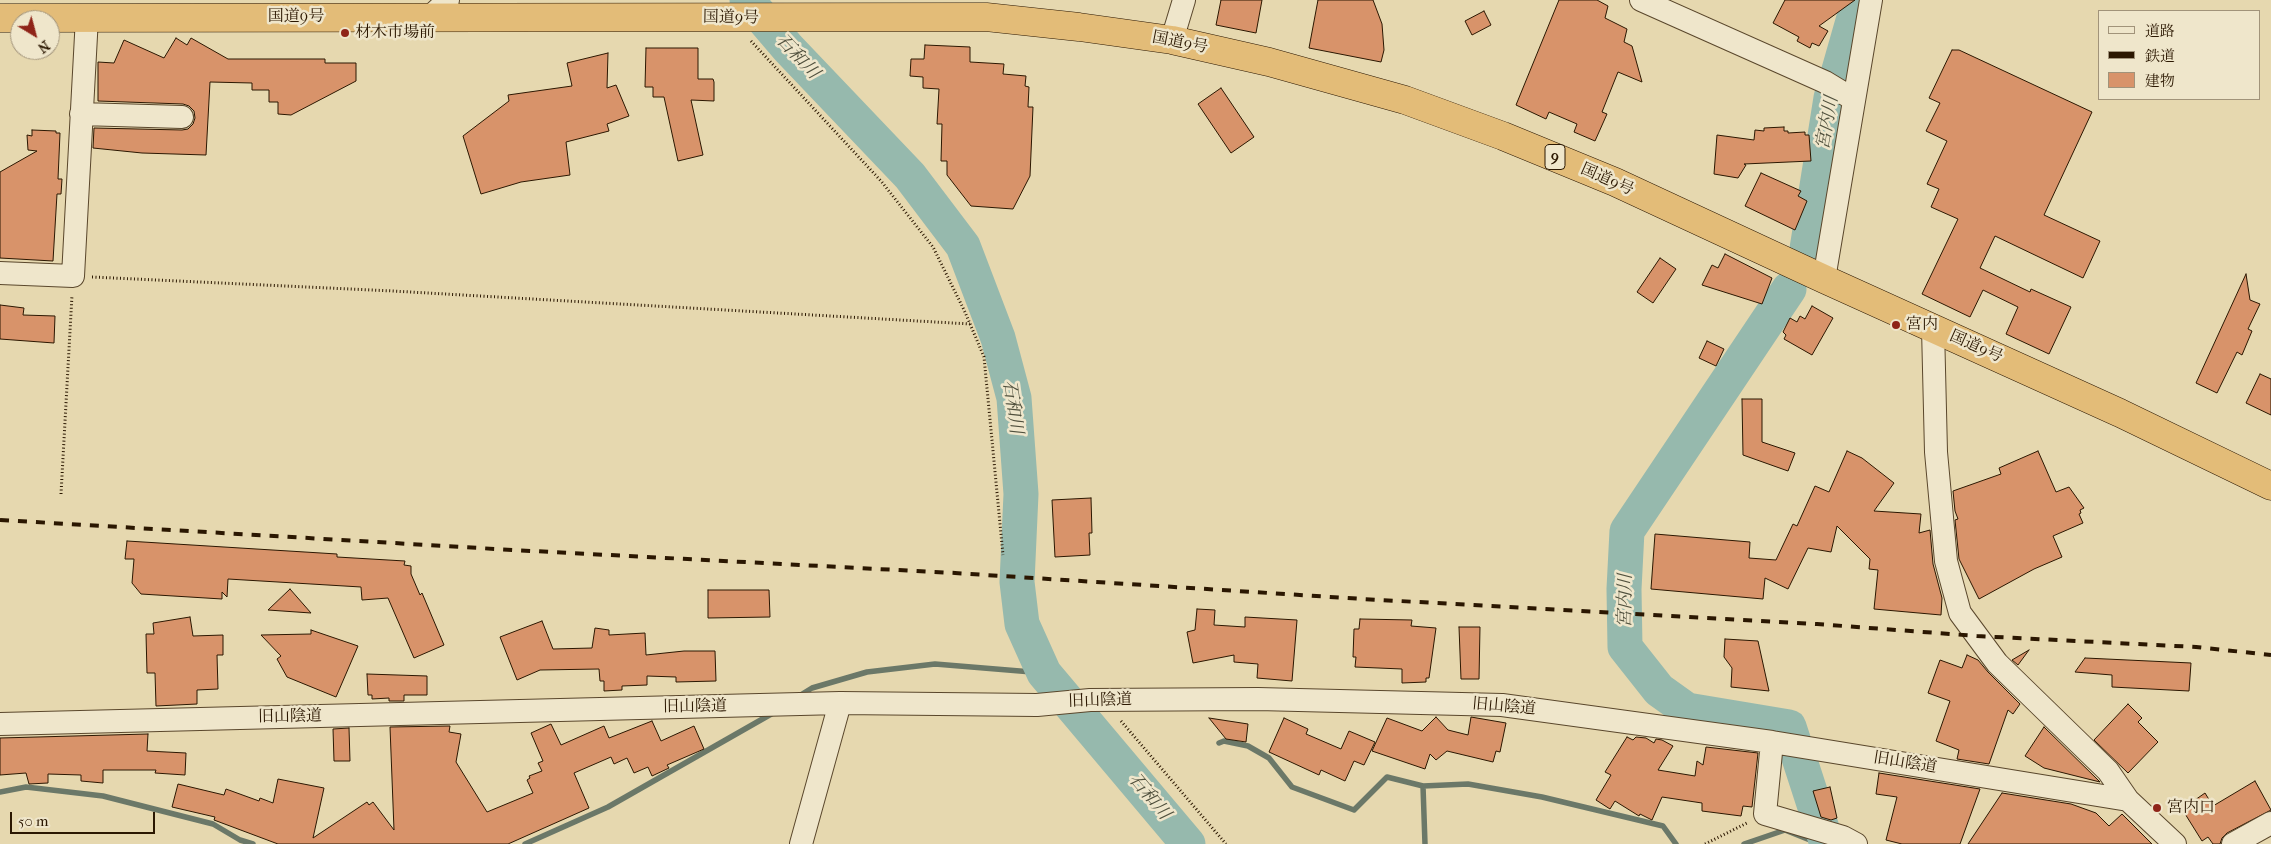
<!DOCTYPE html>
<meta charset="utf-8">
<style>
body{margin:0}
#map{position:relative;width:2271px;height:844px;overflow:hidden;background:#e6d8af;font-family:"IM FELL French Canon","Noto Serif JP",serif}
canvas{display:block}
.legend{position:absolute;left:2098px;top:10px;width:162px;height:90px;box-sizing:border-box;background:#efe6cb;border:1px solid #a1937a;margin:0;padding:6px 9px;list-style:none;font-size:15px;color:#2b1701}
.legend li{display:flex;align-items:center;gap:10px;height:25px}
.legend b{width:25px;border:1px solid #a1937a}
.north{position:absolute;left:10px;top:10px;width:50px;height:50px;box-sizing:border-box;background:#efe6cb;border:1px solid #a1937a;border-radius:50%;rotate:143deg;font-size:14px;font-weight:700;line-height:20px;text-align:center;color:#2b1701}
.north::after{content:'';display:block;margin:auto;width:18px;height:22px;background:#8f2418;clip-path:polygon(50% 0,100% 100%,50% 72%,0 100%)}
.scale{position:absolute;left:10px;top:812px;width:145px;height:22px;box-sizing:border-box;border:2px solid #2b1701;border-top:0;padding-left:6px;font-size:15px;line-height:18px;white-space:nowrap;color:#2b1701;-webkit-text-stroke:4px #efe6cb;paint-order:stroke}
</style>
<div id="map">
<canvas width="2271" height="844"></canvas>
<ul class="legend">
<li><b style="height:6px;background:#efe6cb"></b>道路</li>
<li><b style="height:6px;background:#2b1701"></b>鉄道</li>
<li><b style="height:14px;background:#d8936a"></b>建物</li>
</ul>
<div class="north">N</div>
<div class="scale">50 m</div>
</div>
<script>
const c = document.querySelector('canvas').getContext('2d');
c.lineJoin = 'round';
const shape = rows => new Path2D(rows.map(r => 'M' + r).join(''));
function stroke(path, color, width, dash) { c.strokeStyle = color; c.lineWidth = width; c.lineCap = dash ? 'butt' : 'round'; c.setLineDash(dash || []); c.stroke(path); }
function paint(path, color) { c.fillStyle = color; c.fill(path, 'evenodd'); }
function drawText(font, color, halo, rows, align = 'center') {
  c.font = font + ' "IM FELL French Canon","Noto Serif JP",serif'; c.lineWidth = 5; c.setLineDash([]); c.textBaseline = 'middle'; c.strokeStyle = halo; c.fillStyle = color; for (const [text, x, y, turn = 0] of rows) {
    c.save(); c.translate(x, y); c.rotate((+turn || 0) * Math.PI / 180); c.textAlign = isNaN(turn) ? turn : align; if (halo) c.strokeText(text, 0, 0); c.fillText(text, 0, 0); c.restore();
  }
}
stroke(shape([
 [799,696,812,688,867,672,935,664,1044,673],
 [1219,743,1224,741,1248,746,1269,758,1292,787,1354,810,1387,777,1423,786,1468,784,1542,797,1663,826,1676,844],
 [1423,786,1425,844],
 [0,792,26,787,103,796,213,824,240,840,253,844],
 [525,844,608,807,773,713],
 [1744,844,1785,830,1820,844]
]), '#6b7868', 5.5);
stroke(shape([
 [747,0,788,48,910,176,963,246,998,338,1014,398,1021,494,1017,582,1022,624,1044,673,1188,844],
 [1807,249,1831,98,1859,0],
 [1789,289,1627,531,1624,589,1625,647,1659,690,1687,710,1789,727,1827,844]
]), '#96b9ad', 35);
const building = shape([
 [1221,0,1262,0,1256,33,1216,25,1221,0],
 [1318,0,1373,0,1382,24,1384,50,1381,62,1309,48,1318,0],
 [1559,0,1597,0,1608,6,1605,18,1627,29,1624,42,1632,46,1642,82,1618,72,1602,112,1607,114,1595,141,1574,132,1577,124,1549,112,1546,119,1516,105,1559,0],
 [1785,0,1855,0,1819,26,1828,31,1819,46,1812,43,1810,48,1797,41,1799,37,1773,23,1785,0],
 [1484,11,1491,25,1472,35,1465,21,1484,11],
 [176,38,187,45,191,38,228,59,325,59,325,63,356,63,356,81,291,115,278,114,278,102,269,102,269,90,252,90,252,83,210,82,206,155,142,153,93,148,94,128,182,130,188,129,193,124,195,118,194,111,189,106,183,104,98,101,98,62,114,63,124,40,164,58,176,38],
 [925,45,970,47,970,62,1004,64,1003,74,1026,76,1025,86,1029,87,1028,107,1033,107,1030,176,1013,209,971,206,947,175,947,161,941,161,942,124,937,124,939,89,923,88,923,77,910,76,911,59,924,59,925,45],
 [646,48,698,48,698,79,713,79,714,82,714,101,691,100,703,155,678,161,664,97,653,97,653,87,645,87,646,48],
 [1952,50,1959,50,2092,112,2044,215,2100,241,2083,278,1995,236,1980,268,2030,292,2031,289,2071,307,2049,354,2006,334,2018,307,1983,290,1970,317,1922,294,1958,219,1931,207,1939,189,1927,184,1947,141,1926,131,1940,103,1929,98,1952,50],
 [608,53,607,88,616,85,629,116,607,124,609,131,566,142,570,175,521,182,481,194,463,136,509,101,508,95,572,86,567,63,608,53],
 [1221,88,1254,137,1231,153,1198,104,1221,88],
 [1784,127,1784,131,1788,131,1788,133,1805,132,1805,135,1809,135,1811,161,1744,164,1746,165,1738,178,1714,174,1717,135,1754,140,1755,130,1764,131,1764,128,1784,127],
 [32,130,56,131,56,133,60,133,58,179,62,179,61,194,57,194,53,261,0,258,0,172,37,151,28,150,27,135,32,136,32,130],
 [1761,173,1801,191,1798,196,1807,201,1795,230,1745,206,1761,173],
 [1725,254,1772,278,1762,304,1702,285,1712,265,1718,268,1725,254],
 [1660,258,1676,269,1653,303,1637,292,1660,258],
 [2246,274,2250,300,2260,304,2248,329,2252,331,2242,355,2237,352,2217,393,2196,383,2246,274],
 [0,305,24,308,23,315,55,316,54,343,0,339,0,305],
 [1812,306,1833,318,1812,355,1784,339,1786,335,1783,332,1790,318,1797,322,1800,316,1805,319,1812,306],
 [1707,341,1724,349,1716,366,1699,358,1707,341],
 [2260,374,2271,379,2271,415,2246,403,2260,374],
 [1742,399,1762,399,1762,442,1795,453,1788,471,1743,455,1742,399],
 [1847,451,1862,458,1894,483,1874,511,1921,514,1919,533,1930,530,1933,564,1942,598,1941,615,1874,609,1878,570,1869,569,1870,559,1837,526,1831,552,1808,548,1788,589,1765,578,1763,599,1651,589,1655,534,1750,542,1749,558,1776,560,1793,524,1797,526,1815,486,1829,492,1847,451],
 [2038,451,2056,492,2069,487,2084,508,2080,510,2081,513,2079,514,2083,523,2053,536,2062,557,2034,569,1979,599,1959,559,1955,520,1958,519,1955,511,1953,491,2001,474,1999,468,2038,451],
 [1091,498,1092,533,1089,533,1090,555,1055,557,1052,500,1091,498],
 [127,541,337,554,337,557,405,561,404,565,411,566,411,574,420,595,422,593,444,645,414,658,388,598,362,600,361,587,228,579,227,597,222,592,222,599,141,594,132,583,134,559,125,559,127,541],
 [290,589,311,613,268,610,290,589],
 [708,590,769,590,770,617,708,618,708,590],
 [1197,609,1215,610,1214,625,1245,627,1245,617,1297,620,1292,681,1257,678,1258,664,1234,662,1234,655,1193,663,1187,632,1195,630,1197,609],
 [190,617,193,636,223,635,223,655,217,655,218,689,197,690,197,704,156,706,155,673,147,673,146,634,154,634,153,623,190,617],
 [1360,619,1412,620,1411,626,1436,628,1429,678,1426,678,1426,682,1402,683,1402,669,1355,667,1356,657,1353,657,1354,629,1359,629,1360,619],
 [542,621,553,649,592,648,595,628,609,630,609,635,645,633,646,655,684,651,715,651,716,681,676,682,676,677,647,676,647,685,622,686,622,690,604,691,604,681,600,681,599,669,540,670,517,680,500,637,542,621],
 [1459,627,1480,627,1479,679,1461,679,1459,627],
 [311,630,358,646,336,697,287,677,277,659,281,656,261,635,311,634,311,630],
 [1725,639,1758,641,1769,691,1731,687,1732,668,1724,657,1725,639],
 [2029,650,2018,665,2012,660,2029,650],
 [1967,655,1978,660,1988,672,2020,704,2013,714,2008,710,1989,764,1957,759,1959,750,1936,741,1950,701,1928,693,1940,660,1962,668,1967,655],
 [2085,658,2191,663,2189,691,2112,687,2112,675,2075,672,2085,658],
 [367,674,427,676,427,695,404,695,404,701,389,701,389,698,372,699,372,695,368,695,367,674],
 [2128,704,2142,718,2138,722,2158,742,2128,773,2094,740,2128,704],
 [1436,717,1448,730,1468,735,1471,717,1506,723,1500,752,1496,751,1493,762,1447,751,1436,760,1430,754,1425,769,1372,751,1387,718,1422,731,1436,717],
 [1209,718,1248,724,1246,742,1226,739,1209,718],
 [1284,718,1308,729,1306,734,1341,749,1349,731,1375,742,1364,765,1354,761,1345,781,1321,770,1319,775,1269,752,1284,718],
 [652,721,661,741,694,726,704,749,667,765,669,768,652,776,648,767,634,773,627,758,614,764,611,757,574,773,589,808,508,844,278,844,214,820,215,817,172,807,178,784,224,795,226,789,259,801,260,798,273,803,278,779,324,788,313,838,367,802,369,805,373,802,394,830,390,727,449,726,450,726,449,732,461,734,456,762,487,812,533,793,527,780,530,778,529,776,542,771,538,763,543,761,531,733,551,724,561,745,604,726,609,738,652,721],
 [2044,727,2098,780,2100,782,2044,768,2025,756,2044,727],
 [349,728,350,761,334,761,333,729,349,728],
 [148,734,147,751,186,753,185,775,155,773,156,770,103,770,103,783,81,781,81,775,48,774,48,783,29,784,26,773,0,775,0,738,148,734],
 [1627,737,1633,740,1636,737,1646,738,1654,743,1656,739,1662,740,1673,746,1658,770,1695,776,1697,761,1703,765,1706,747,1758,753,1752,807,1743,806,1741,816,1702,811,1702,803,1662,797,1652,820,1640,814,1639,816,1615,801,1610,809,1596,800,1611,775,1605,772,1627,737],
 [1879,773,1980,789,1960,844,1902,844,1886,840,1897,797,1876,794,1879,773],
 [2255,781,2271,810,2227,833,2222,838,2220,844,2213,844,2208,837,2202,841,2182,809,2205,793,2213,806,2255,781],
 [1830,787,1837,818,1831,820,1821,817,1813,791,1830,787],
 [2002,793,2071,804,2096,813,2109,826,2122,814,2152,844,1968,844,2002,793]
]);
paint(building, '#d8936a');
stroke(building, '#2b1701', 1);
const minor = shape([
 [1641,0,1825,82,1853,99],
 [430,17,448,0],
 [1172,40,1184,0],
 [81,114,182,117],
 [0,273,73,276,87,17],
 [1824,279,1871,0],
 [1933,328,1936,452,1946,561,1960,613,1997,663,2108,771,2128,800],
 [0,724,840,703,1037,705,1090,700,1258,699,1502,705,1772,742,2128,800,2175,844],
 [1772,742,1765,814,1843,837,1856,844],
 [801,844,840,703],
 [2233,844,2271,823]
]);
const highway = shape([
 [0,18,986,17,1079,27,1172,40,1269,62,1405,100,1503,136,1615,182,1824,279,2120,413,2271,486]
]);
stroke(minor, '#5a472c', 24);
stroke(highway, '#2b1701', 29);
stroke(shape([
 [751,41,881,181,933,247,965,312,984,357,1003,555],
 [92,277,393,291,970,324],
 [61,494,72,295],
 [1121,721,1226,844],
 [1705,844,1747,823]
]), '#2b1701', 3, [1, 2.5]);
stroke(minor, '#efe6cb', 22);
stroke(highway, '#e3bc78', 28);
stroke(shape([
 [0,520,513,550,955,573,1363,599,1817,624,1977,636,2196,647,2271,655]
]), '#2b1701', 4, [9, 9]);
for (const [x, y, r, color] of [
 [345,33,5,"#8f2418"],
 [1896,325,5,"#8f2418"],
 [2157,808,5,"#8f2418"]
]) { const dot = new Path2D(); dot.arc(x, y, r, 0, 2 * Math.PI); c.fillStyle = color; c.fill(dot); stroke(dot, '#efe6cb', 2); }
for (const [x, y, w] of [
 [1555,157,20]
]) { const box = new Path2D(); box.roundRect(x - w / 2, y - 12.5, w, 25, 4); c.fillStyle = '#efe6cb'; c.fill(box); stroke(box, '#2b1701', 1); }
drawText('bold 15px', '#2b1701', null, [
 ["9",1555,157]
]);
drawText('16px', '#2b1701', '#efe6cb', [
 ["国道9号",296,17],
 ["国道9号",731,18,1],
 ["国道9号",1180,43,11],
 ["国道9号",1607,180,24],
 ["国道9号",1976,347,24],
 ["旧山陰道",1100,701,-2],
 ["旧山陰道",695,707,-1],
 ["旧山陰道",1504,707,5],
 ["旧山陰道",290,717,-1],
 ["旧山陰道",1905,763,9]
]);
drawText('16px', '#2b1701', '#efe6cb', [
 ["材木市場前",355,33],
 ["宮内",1906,325],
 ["宮内口",2167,808]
], 'left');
drawText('italic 18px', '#50503d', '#efe6cb', [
 ["石和川",797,57,47],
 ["宮内川",1828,123,-80],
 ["石和川",1012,407,82],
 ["宮内川",1626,601,-89],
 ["石和川",1149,797,50]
]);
</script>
